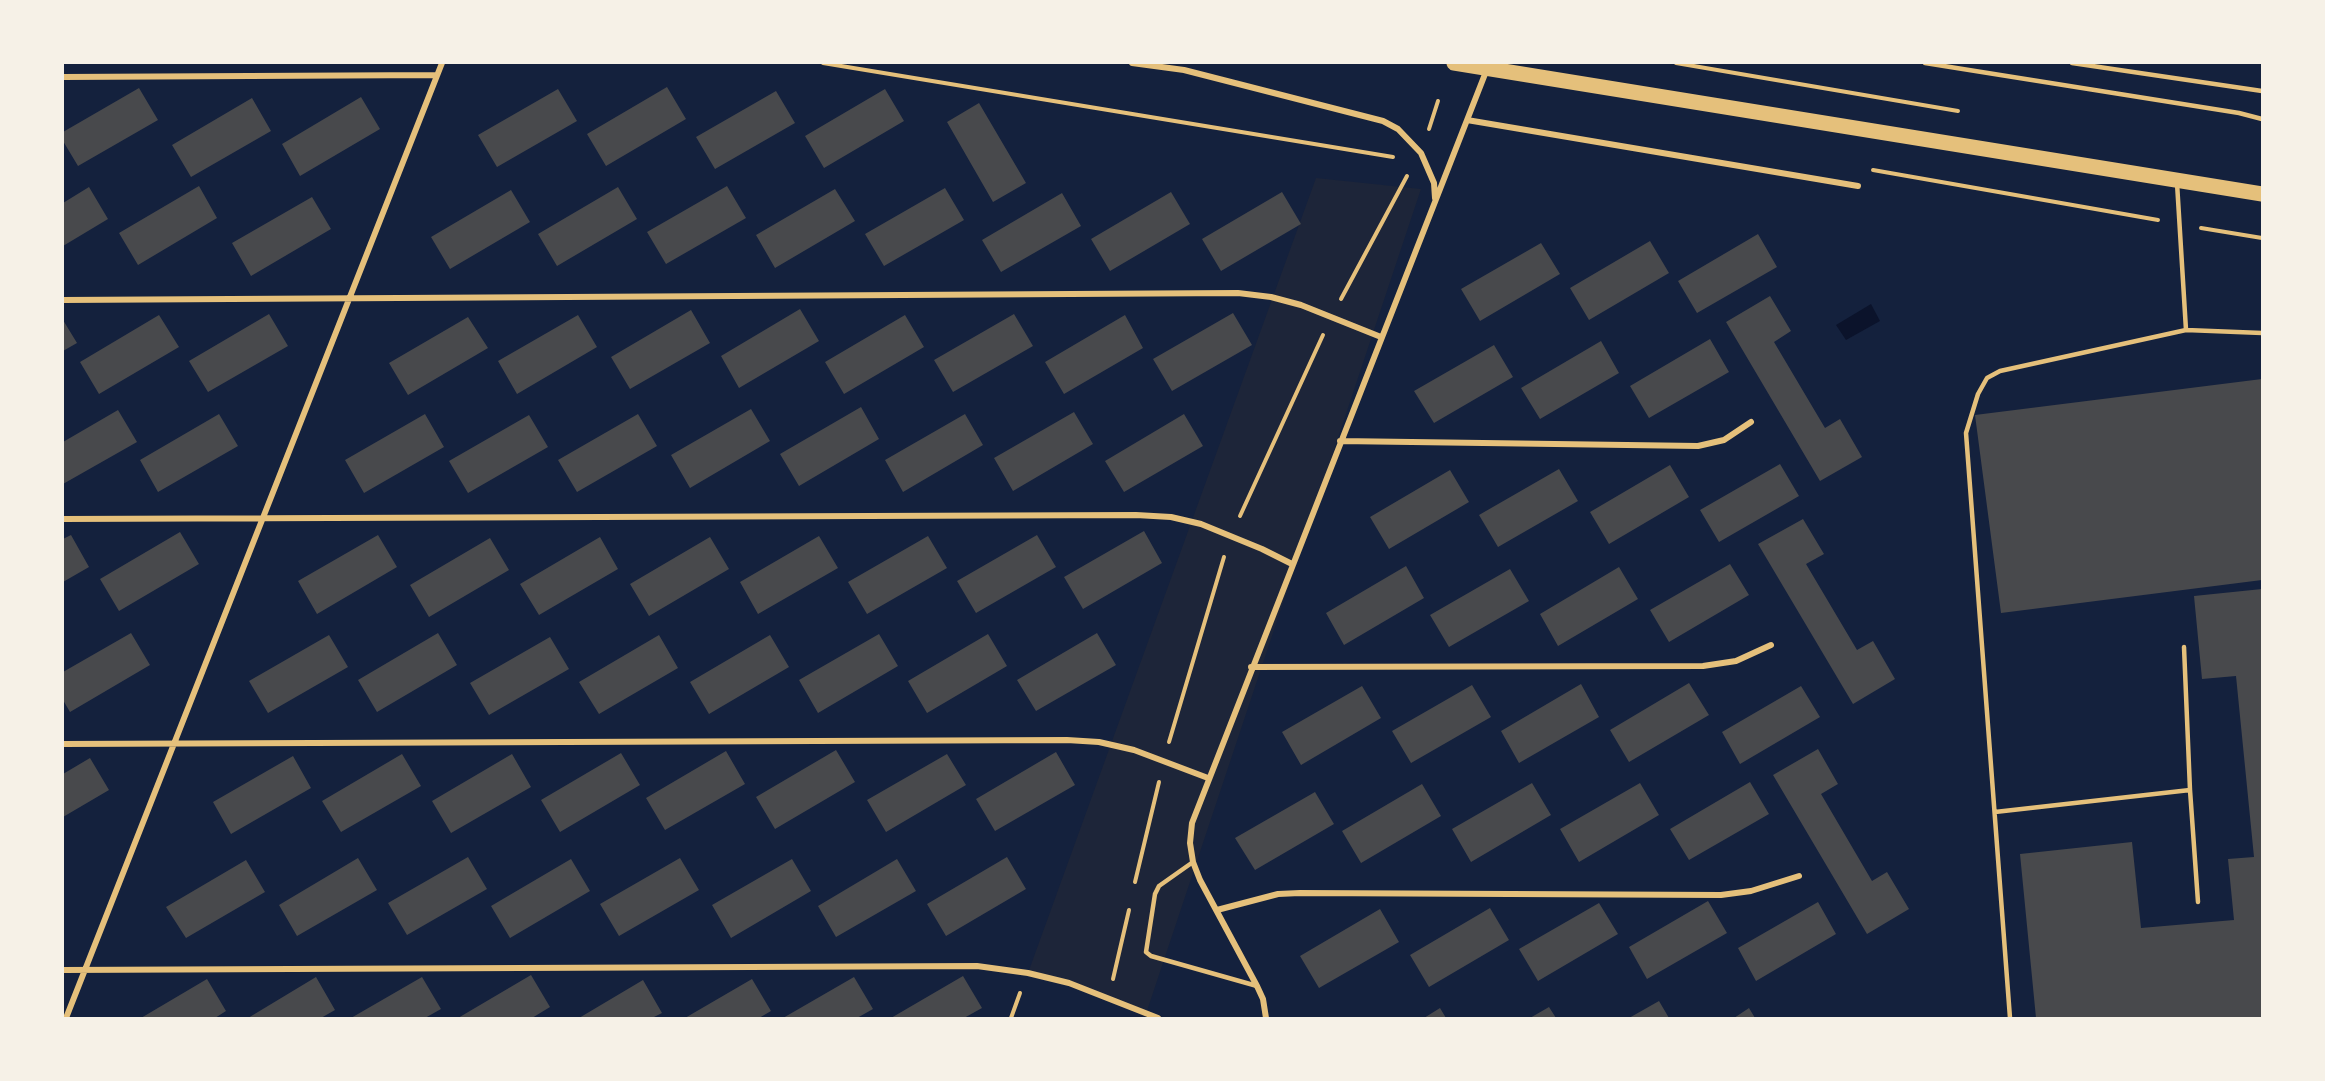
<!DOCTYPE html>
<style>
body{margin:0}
#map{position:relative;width:2325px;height:1081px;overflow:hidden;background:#14213d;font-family:Overpass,sans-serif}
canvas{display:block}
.frame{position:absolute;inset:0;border:64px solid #f6f1e7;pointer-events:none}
</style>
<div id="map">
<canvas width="2325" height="1081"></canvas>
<div class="frame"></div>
</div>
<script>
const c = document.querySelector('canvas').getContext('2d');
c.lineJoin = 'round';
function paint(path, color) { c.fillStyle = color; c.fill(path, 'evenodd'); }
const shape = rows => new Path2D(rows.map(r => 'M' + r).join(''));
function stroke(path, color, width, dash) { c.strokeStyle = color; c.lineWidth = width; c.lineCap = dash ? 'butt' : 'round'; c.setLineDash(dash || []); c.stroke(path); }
paint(shape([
 [1316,178,1421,189,1145,1017,1108,997,1028,973]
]), '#1d2539');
paint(shape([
 [1871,304,1880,321,1846,340,1836,325]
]), '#0b132b');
paint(shape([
 [667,87,686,119,606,166,587,134],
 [139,88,158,120,78,166,63,141,63,132],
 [558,89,577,121,497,167,478,135],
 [885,89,904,121,824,168,805,136],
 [776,91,795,123,715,169,696,137],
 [361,97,380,129,300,176,282,144],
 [252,98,271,131,191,177,172,145],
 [979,103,1026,183,993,202,947,122],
 [199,186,217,218,138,265,119,233],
 [727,186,746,218,666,264,647,232],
 [89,187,108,219,63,246,63,203],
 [618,187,637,219,557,266,538,234],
 [945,188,964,220,884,266,865,234],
 [835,189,855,221,775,268,756,235],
 [511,190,530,222,450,269,431,237],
 [1171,192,1190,224,1110,271,1091,239],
 [1282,192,1301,224,1221,271,1202,239],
 [1062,193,1081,226,1001,272,982,240],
 [312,197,331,229,251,276,232,243],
 [1758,234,1777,267,1697,313,1678,281],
 [1650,241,1669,273,1589,320,1570,288],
 [1541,243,1560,274,1480,321,1461,289],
 [1770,296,1791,331,1774,342,1825,428,1840,419,1862,457,1820,481,1726,322],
 [800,309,819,341,739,388,721,356],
 [691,310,710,343,630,389,611,357],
 [1233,313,1252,345,1172,391,1153,359],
 [269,314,288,346,208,392,189,361],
 [1014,314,1033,346,953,392,934,360],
 [159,315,179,347,99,394,80,362],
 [578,315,597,347,517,394,498,361],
 [905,315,924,347,844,394,825,362],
 [1125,315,1143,348,1064,394,1045,362],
 [468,317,488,348,408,395,389,363],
 [63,320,77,343,63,351],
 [1710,339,1729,372,1649,418,1630,386],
 [1601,341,1619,373,1540,419,1521,388],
 [1494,345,1513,377,1434,423,1414,391],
 [2262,379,2262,580,2001,613,1975,415],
 [861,407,879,439,799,486,780,454],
 [751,409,770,441,690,488,671,455],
 [118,410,137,442,63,484,63,442],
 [1074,412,1093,444,1013,491,994,458],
 [219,414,238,446,158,492,140,460],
 [425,414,444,447,364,493,345,460],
 [638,414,657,446,577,492,558,460],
 [965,414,983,445,903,492,885,460],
 [1184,414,1203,446,1124,492,1105,461],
 [529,415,548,447,468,493,449,461],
 [1780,464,1799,496,1719,542,1700,510],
 [1670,465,1689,497,1609,544,1590,512],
 [1559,469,1578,501,1498,547,1479,515],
 [1450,470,1469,502,1389,549,1370,517],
 [1803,519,1824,554,1806,564,1857,650,1873,641,1895,679,1853,704,1758,544],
 [1144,531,1162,563,1083,609,1064,577],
 [180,532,199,564,119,611,100,579],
 [71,535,89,567,63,582,63,539],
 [378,535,397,567,317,614,298,581],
 [1037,535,1056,567,976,613,957,581],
 [819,536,838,568,758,614,740,582],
 [928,536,947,568,867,614,848,582],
 [600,537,618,569,539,615,520,584],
 [710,537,729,569,649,616,630,584],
 [490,538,509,570,429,617,410,585],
 [1730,564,1749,595,1669,642,1650,610],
 [1406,566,1424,598,1344,645,1326,613],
 [1619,567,1638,599,1558,646,1540,614],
 [1510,569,1529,601,1449,647,1430,615],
 [2262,589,2262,1018,2036,1018,2020,854,2132,842,2141,928,2234,920,2228,859,2254,857,2236,676,2202,679,2194,596],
 [131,633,150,665,70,712,63,700,63,672],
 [438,633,457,665,377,712,358,680],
 [1097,633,1116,665,1036,711,1017,680],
 [879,634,898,666,818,713,799,680],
 [988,634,1007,666,927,713,908,681],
 [329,635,348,667,268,713,249,681],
 [659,635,678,668,599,714,579,682],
 [770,635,789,667,709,714,690,682],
 [550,637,569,669,489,715,470,683],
 [1689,683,1709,715,1629,762,1610,730],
 [1581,684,1599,717,1519,763,1501,731],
 [1472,685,1491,717,1411,763,1392,731],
 [1362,686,1381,718,1301,765,1282,732],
 [1801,686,1820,717,1740,764,1722,732],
 [1818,749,1838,784,1821,794,1872,881,1887,872,1909,909,1867,934,1773,775],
 [836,750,855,782,775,829,756,797],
 [726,751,745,784,665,830,646,798],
 [1056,752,1075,785,995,831,976,799],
 [621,753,640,785,560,832,541,800],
 [402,754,421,786,341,832,322,801],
 [512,754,531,787,451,833,432,801],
 [947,754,966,785,886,832,867,800],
 [293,756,311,788,231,834,213,802],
 [90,758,109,790,63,817,63,774],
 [1750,782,1769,814,1689,860,1670,829],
 [1532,783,1551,815,1471,862,1452,829],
 [1640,783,1659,815,1579,862,1560,829],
 [1422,784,1441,816,1361,863,1342,831],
 [1315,792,1334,824,1255,870,1235,838],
 [468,857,487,889,407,935,388,903],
 [1007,857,1026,889,946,936,927,904],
 [358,858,377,890,297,936,279,905],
 [680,858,699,890,619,936,600,904],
 [571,859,590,891,510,938,491,906],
 [792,859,811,891,731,938,712,905],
 [897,859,916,891,836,937,818,906],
 [246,860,265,892,186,938,166,907],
 [1708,901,1727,933,1647,979,1629,947],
 [1818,902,1836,934,1756,981,1738,948],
 [1599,903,1618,934,1538,981,1519,949],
 [1490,908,1509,940,1429,987,1410,955],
 [1380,909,1399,942,1319,988,1300,956],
 [531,975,550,1007,532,1018,458,1018],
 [963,976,982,1008,964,1018,891,1018],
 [316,977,335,1010,321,1018,248,1018],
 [422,977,441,1009,425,1018,351,1018],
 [854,977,873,1009,857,1018,783,1018],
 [207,979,226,1011,215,1018,141,1018],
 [752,979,771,1011,759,1018,685,1018],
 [643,980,662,1013,652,1018,579,1018],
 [1659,1001,1669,1018,1629,1018],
 [1549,1007,1556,1018,1530,1018],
 [1440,1008,1446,1018,1424,1018],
 [1749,1008,1755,1018,1734,1018]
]), '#48494c');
stroke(shape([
 [823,63,1393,157],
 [1676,63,1958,111],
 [1429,129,1438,101],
 [1873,170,2158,220],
 [2201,228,2262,238],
 [1341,299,1407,176],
 [1240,516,1323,335],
 [1169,742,1224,557],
 [1135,882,1159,782],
 [1113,979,1129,910],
 [1011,1018,1020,993]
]), '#e5c07b', 4);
stroke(shape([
 [1925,63,2239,113,2262,119],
 [2072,63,2262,91],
 [2186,330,2262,333],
 [2190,790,2198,902],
 [1995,812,2190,790,2184,647],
 [1193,862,1159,886,1155,894,1146,952,1151,956,1257,986],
 [2010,1018,1966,433,1978,394,1987,378,2000,371,2186,330,2177,183]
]), '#e5c07b', 4.5);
stroke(shape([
 [1132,63,1184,70,1383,121,1398,129,1421,153,1434,183,1435,198],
 [63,77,437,75],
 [1467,120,1858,186],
 [63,300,1238,293,1271,297,1301,305,1381,337],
 [1340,441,1698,446,1724,440,1751,422],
 [63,519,1136,515,1171,517,1201,524,1262,549,1292,564],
 [1251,667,1703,666,1736,661,1771,645],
 [63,744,1067,740,1099,742,1134,750,1208,778],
 [1217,910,1278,894,1300,893,1721,895,1751,891,1799,876],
 [63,970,977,966,1028,973,1069,983,1158,1018],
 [66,1018,442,63],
 [1266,1018,1263,999,1257,986,1200,880,1193,862,1190,843,1192,823,1487,69]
]), '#e5c07b', 6);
stroke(shape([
 [1454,63,2262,194]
]), '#e5c07b', 15);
</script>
